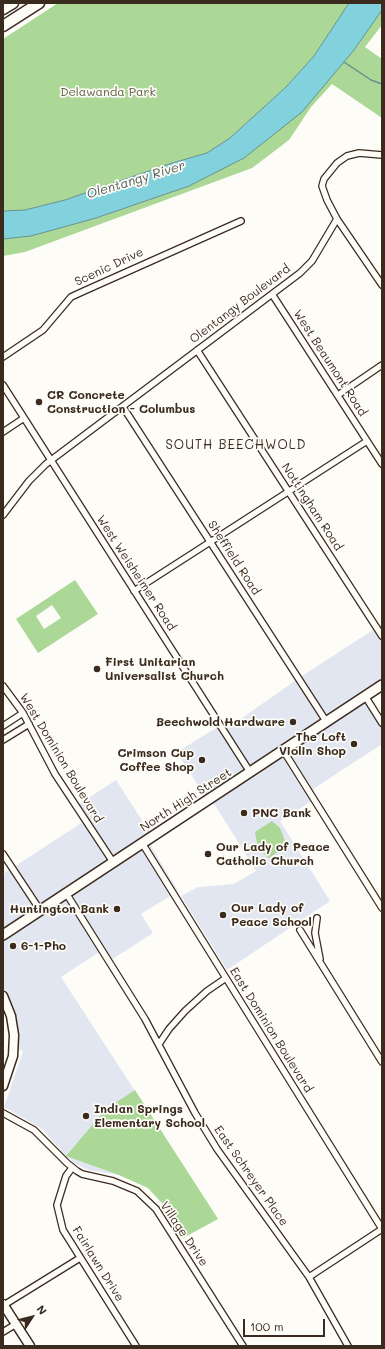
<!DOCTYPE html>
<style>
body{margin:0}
#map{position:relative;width:385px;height:1349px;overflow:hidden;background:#fdfcf7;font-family:Mali,sans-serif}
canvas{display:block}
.frame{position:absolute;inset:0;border:4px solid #3b2a1e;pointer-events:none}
.north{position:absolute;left:12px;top:1297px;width:40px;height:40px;-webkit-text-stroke:3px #fdfcf7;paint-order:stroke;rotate:54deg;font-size:11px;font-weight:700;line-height:16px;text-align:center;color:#3b2a1e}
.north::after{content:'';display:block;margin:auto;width:14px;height:18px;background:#3b2a1e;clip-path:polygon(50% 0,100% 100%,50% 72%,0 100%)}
.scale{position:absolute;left:243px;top:1319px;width:82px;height:18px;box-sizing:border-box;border:2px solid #3b2a1e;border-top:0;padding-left:5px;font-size:12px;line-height:14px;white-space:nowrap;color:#3b2a1e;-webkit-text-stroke:3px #fdfcf7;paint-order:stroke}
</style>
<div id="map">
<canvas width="385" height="1349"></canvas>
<div class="frame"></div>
<div class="north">N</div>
<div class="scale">100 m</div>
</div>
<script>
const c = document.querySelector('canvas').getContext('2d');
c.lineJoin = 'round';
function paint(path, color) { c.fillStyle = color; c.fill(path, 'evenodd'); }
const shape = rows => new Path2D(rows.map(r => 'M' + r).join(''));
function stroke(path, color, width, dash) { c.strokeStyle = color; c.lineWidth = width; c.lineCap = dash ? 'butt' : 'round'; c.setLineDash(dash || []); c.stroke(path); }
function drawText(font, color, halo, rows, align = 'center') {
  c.font = font + ' Mali,sans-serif'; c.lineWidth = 3.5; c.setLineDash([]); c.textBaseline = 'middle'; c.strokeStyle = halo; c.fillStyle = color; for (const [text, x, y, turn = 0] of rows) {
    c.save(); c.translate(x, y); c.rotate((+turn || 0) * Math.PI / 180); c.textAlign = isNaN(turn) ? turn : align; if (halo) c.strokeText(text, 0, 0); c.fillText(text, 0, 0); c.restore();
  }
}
paint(shape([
 [382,624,382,686,366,697,382,721,382,744,310,791,315,799,280,821,330,901,227,970,181,896,198,887,234,884,256,871,215,805,204,795,177,752,221,725,225,730,299,678],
 [116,780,149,831,152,848,178,891,141,914,153,933,111,960,104,949,61,977,218,1219,183,1238,161,1202,148,1188,119,1175,88,1170,76,1164,66,1156,42,1129,4,1107,23,1051,16,1049,15,1031,3,1004,3,874,86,820,76,806]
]), '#e2e6f1');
paint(shape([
 [58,3,349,3,314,56,286,87,230,138,207,153,169,164,65,200,25,210,3,211,3,39],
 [382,10,382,25,365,47,382,59,382,118,332,84,311,107,289,140,252,168,25,252,3,256,3,239,31,236,96,218,189,186,244,158,261,144,354,50],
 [75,580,98,614,38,653,16,619],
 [52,605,61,618,44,629,36,616],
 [272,821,280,828,287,846,269,858,258,849,255,832],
 [135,1090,218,1219,183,1238,161,1202,148,1188,119,1175,66,1156,106,1109]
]), '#abd896');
const water = shape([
 [349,3,382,3,382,10,354,50,302,112,244,158,189,186,96,218,31,236,3,239,3,211,25,210,65,200,169,164,207,153,230,138,286,87,314,56,349,3]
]);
paint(water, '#82d2dd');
stroke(water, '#668f91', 1);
stroke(shape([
 [344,62,371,80,382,84]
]), '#668f91', 1.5);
const street = shape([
 [382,155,359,153,347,156,337,163,324,179,322,186,327,200,337,219,382,285],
 [272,294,382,464],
 [197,350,382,636],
 [3,357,43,330,71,297,84,291,241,221],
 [3,385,250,772],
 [338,395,382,365],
 [123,407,326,721],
 [3,432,24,418],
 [3,515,29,481,46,464,300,273,312,261,337,219],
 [134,591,367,441],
 [3,686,23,713,55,774,113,862],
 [365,696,382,723],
 [3,726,23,713],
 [3,740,29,724],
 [283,750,382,908],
 [142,843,382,1229],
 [3,854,40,910],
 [66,893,145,1019,195,1113,217,1149,309,1277,348,1346],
 [317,918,315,933,320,959],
 [300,930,382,1062],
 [159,1044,169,1029,185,1011,207,991,226,978],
 [3,1113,34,1130,67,1163,77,1171,82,1174,113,1181,137,1191,156,1209,243,1346],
 [72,1168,66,1176,57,1205,63,1230,136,1346],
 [309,1277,382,1229],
 [4,1305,80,1258],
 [3,1332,16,1324]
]);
const secondary = shape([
 [3,996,11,1016,14,1035,13,1056,3,1086],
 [3,1304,30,1346]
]);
const primary = shape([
 [3,935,382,685]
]);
const highway = shape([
 [3,9,13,3],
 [3,26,39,3]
]);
stroke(street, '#3b2a1e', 8);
stroke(secondary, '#3b2a1e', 11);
stroke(primary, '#3b2a1e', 12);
stroke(highway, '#3b2a1e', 13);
stroke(street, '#fdfcf7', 5.5);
stroke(secondary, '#fdfcf7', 8);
stroke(primary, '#fdfcf7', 9);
stroke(highway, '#fdfcf7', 10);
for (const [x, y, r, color] of [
 [39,402,4,"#3b2a1e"],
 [97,669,4,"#3b2a1e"],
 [293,722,4,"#3b2a1e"],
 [354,744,4,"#3b2a1e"],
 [202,760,4,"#3b2a1e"],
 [244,813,4,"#3b2a1e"],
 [208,854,4,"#3b2a1e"],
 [117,909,4,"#3b2a1e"],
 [223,915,4,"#3b2a1e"],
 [13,946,4,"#3b2a1e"],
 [86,1116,4,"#3b2a1e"]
]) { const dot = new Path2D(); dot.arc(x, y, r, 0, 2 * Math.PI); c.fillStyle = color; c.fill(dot); stroke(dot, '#fdfcf7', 1.5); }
drawText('12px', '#5d5e42', '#fdfcf7', [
 ["Delawanda Park",108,92]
]);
drawText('12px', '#3b2a1e', '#fdfcf7', [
 ["Scenic Drive",109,267,-25],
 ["Olentangy Boulevard",240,304,-37],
 ["West Beaumont Road",330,363,57],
 ["Nottingham Road",312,507,57],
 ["Sheffield Road",234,558,57],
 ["West Weisheimer Road",136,573,57],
 ["West Dominion Boulevard",61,758,59],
 ["North High Street",186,800,-33],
 ["East Dominion Boulevard",271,1030,58],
 ["East Schreyer Place",251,1176,55],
 ["Village Drive",184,1234,56],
 ["Fairlawn Drive",98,1264,58]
]);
drawText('bold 12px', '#3b2a1e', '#fdfcf7', [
 ["CR Concrete",47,395],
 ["Construction - Columbus",47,409],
 ["First Unitarian",105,662],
 ["Universalist Church",105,676],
 ["Beechwold Hardware",285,722,"right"],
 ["The Loft",346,737,"right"],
 ["Violin Shop",346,751,"right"],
 ["Crimson Cup",194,753,"right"],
 ["Coffee Shop",194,767,"right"],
 ["PNC Bank",252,813],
 ["Our Lady of Peace",216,847],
 ["Catholic Church",216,861],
 ["Our Lady of",231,908],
 ["Peace School",231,922],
 ["Huntington Bank",109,909,"right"],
 ["6-1-Pho",21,946],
 ["Indian Springs",94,1109],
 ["Elementary School",94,1123]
], 'left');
drawText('italic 13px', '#505c57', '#fdfcf7', [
 ["Olentangy River",136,180,-17]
]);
c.letterSpacing = '1px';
drawText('13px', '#3b2a1e', '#fdfcf7', [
 ["SOUTH BEECHWOLD",236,445]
]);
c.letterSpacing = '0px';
</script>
